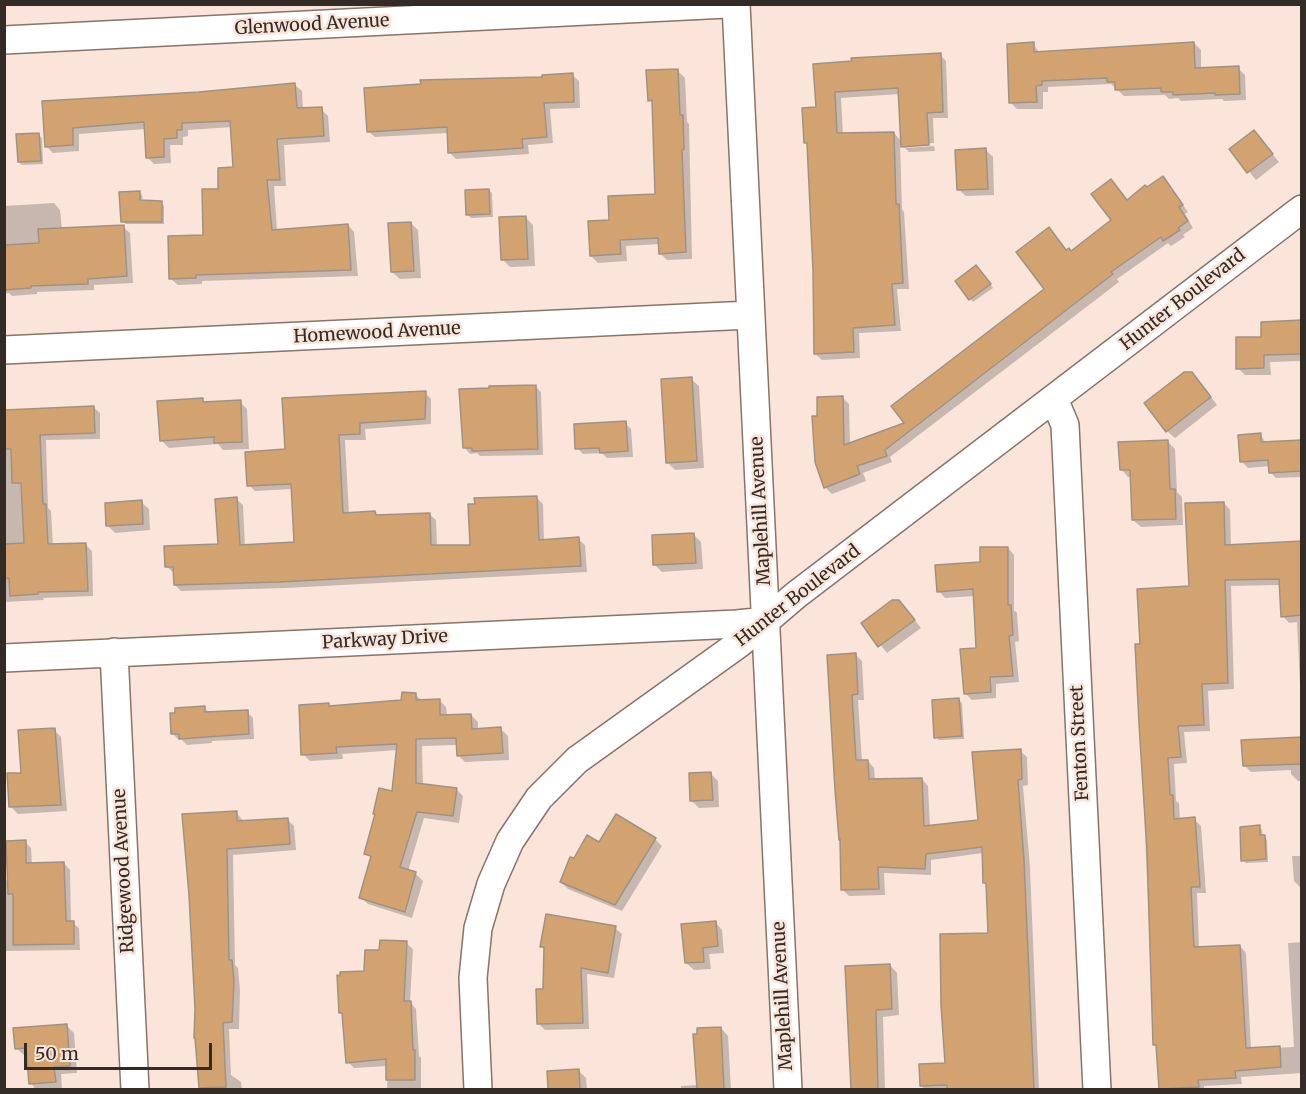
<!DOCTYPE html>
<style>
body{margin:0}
#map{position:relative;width:1306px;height:1094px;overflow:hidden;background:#fbe5da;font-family:Merriweather,serif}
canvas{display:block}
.frame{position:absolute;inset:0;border:6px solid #332b26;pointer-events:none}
.scale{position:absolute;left:24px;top:1043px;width:188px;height:27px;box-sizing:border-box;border:3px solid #332b26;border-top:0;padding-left:8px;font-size:18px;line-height:21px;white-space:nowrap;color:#332b26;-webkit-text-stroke:4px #fbe5da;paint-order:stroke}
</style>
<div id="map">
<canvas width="1306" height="1094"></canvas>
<div class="frame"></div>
<div class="scale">50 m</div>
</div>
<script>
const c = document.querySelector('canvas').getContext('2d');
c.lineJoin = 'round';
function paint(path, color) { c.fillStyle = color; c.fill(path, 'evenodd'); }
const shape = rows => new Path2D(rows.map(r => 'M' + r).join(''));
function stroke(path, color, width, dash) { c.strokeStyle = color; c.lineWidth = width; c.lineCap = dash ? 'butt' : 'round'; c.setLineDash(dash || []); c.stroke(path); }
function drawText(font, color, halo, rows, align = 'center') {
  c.font = font + ' Merriweather,serif'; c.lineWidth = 5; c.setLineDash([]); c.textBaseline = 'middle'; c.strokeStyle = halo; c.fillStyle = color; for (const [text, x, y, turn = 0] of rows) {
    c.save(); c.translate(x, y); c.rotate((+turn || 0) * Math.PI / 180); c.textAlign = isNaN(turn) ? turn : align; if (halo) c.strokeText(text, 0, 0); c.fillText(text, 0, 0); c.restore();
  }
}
paint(shape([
 [1194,43,1201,50,1201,69,1238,68,1245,75,1246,100,1224,101,1222,99,1181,101,1178,98,1169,99,1165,95,1124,96,1111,84,1048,87,1048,92,1043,92,1043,109,1017,109,1010,102,1033,44,1040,53],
 [940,55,946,61,948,118,933,118,934,143,906,145,906,148,934,146,935,151,909,152,900,143,902,209,904,212,909,289,897,289,901,331,859,333,860,358,822,360,815,354,815,271,808,146,805,142,818,109,815,65],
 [900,94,902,142,894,133,843,135,841,98],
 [678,71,685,78,687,122,689,124,692,259,667,260,660,253,660,244,626,246,627,261,598,263,591,256,610,222,657,196,653,104,649,100],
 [572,75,579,81,580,108,550,109,553,143,528,145,529,154,456,159,449,152,448,133,375,137,368,131,544,78],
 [295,85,302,91,303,110,321,109,328,116,330,142,284,145,286,186,274,186,277,231,348,225,354,232,358,276,202,281,202,284,178,285,171,279,204,237,220,190,235,168,232,127,188,130,188,136,183,137,183,145,170,145,171,163,154,164,147,157,146,129,79,134,79,151,53,153,46,146,44,102,199,93],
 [1254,132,1279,162,1256,180,1231,149],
 [39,135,42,138,43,164,22,165,19,162],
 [986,150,993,157,994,195,966,196,958,189],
 [1163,178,1188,212,1185,214,1193,228,1183,235,1185,237,1171,246,1168,243,1117,279,1119,282,890,457,892,462,863,473,866,481,832,494,825,487,819,417,842,397,849,404,850,445,907,424,1046,289,1049,229,1067,251,1071,253,1113,221,1128,201],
 [489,190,492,193,493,217,471,218,468,215],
 [139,192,142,195,143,202,161,202,164,206,164,224,126,224,123,221],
 [54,203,60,210,62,229,123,227,130,233,133,283,94,285,94,290,37,292,37,294,12,296,9,293,4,294,4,206],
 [526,218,533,225,535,266,510,267,502,259],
 [411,223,418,230,421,278,400,279,392,272],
 [979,270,993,288,973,302,957,281],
 [1302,322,1302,361,1270,362,1271,375,1245,375,1238,368,1263,338],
 [691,379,699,386,704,468,675,470,668,463],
 [1199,381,1217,405,1175,438,1167,431],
 [535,386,541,392,543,455,480,456,477,453,470,454,464,447,490,389],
 [425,393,431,399,431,424,365,429,366,440,345,440,349,514,375,513,378,516,429,514,436,520,437,547,471,546,537,498,543,504,544,542,578,539,585,545,587,572,286,588,181,591,175,585,174,573,166,566,220,545,236,499,243,505,245,546,296,543,293,489,255,491,249,485,287,451],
 [202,399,206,403,240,402,247,409,249,449,223,450,218,444,169,448,162,441],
 [93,407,100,413,100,439,46,440,48,508,51,511,53,546,86,545,92,551,93,596,43,598,44,600,4,602,4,411],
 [625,423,631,429,633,457,607,458,602,453,583,454,577,448],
 [1260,434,1266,443,1302,441,1302,477,1276,478,1270,472,1270,466,1248,468,1242,462],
 [1168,442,1175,449,1177,492,1182,497,1183,525,1141,527,1133,520,1132,477,1128,477,1121,469],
 [141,502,149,509,150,530,115,533,107,525],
 [1224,503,1230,510,1231,546,1302,542,1302,728,1297,622,1289,623,1283,616,1281,585,1231,586,1234,689,1208,691,1210,731,1184,732,1187,763,1174,764,1176,801,1179,803,1180,820,1194,819,1201,826,1206,893,1197,893,1199,948,1240,946,1246,953,1251,1049,1294,1047,1288,943,1302,942,1302,1073,1241,1077,1242,1084,1204,1086,1204,1090,1160,1090,1158,1047,1154,1044,1137,645,1141,645,1191,587],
 [693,534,701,542,703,569,662,572,655,565],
 [1008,548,1014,555,1014,610,1017,613,1019,641,1015,642,1019,682,996,684,996,698,972,700,965,693,978,650,975,596,945,598,939,591],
 [899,601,921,628,887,653,863,623],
 [856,655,862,661,864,700,858,700,862,762,868,761,874,768,875,780,922,779,928,786,930,827,980,821,1020,751,1027,757,1028,785,1023,786,1030,867,1039,1090,925,1090,921,1085,947,1064,990,935,988,886,985,883,983,853,931,860,931,875,884,873,885,895,849,896,843,890,842,840,836,790],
 [415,694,422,701,439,700,446,707,447,716,471,715,478,722,478,730,501,729,508,736,509,760,465,762,458,755,458,745,422,746,423,785,456,789,463,796,459,823,424,818,408,871,416,874,423,881,412,918,368,904,361,897,372,859,366,853,394,793,398,750,342,754,343,759,310,761,303,754,328,705,330,707,402,702],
 [959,700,962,703,964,739,939,740,936,737],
 [204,708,210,713,247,712,253,718,254,739,212,741,212,743,187,745,181,739,179,740,173,734],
 [54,730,61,737,67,811,18,814,11,807],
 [1302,739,1302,781,1298,781,1291,774,1291,770,1251,772,1244,765],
 [710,773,718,781,719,807,699,808,692,801],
 [236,813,243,820,243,822,287,819,294,826,296,850,233,855,235,965,238,968,240,990,239,1029,229,1029,231,1075,241,1082,242,1090,200,1090,191,895],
 [1259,827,1262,830,1263,836,1267,840,1268,862,1246,863,1243,860],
 [655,839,662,846,622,911,568,889,561,882,574,860,599,844],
 [25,842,31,848,32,864,64,863,70,870,71,922,79,928,80,950,4,951,4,881,9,880],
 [1292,856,1302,856,1302,897,1301,888,1294,881],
 [715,922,722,930,724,953,709,954,711,969,694,970,686,963],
 [615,928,622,934,614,978,587,974,589,1029,545,1030,538,1023,545,990,546,950,542,946],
 [406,943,413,949,410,1002,416,1009,419,1056,421,1058,421,1090,387,1090,388,1066,354,1068,348,1062,344,1016,341,1012,381,952],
 [890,965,897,973,899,1015,883,1017,885,1090,852,1090,847,968],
 [67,1026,74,1033,77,1073,61,1074,62,1090,36,1090,31,1083,28,1055,24,1055,16,1048],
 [721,1028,728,1036,731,1090,681,1090,681,1086,698,1085],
 [579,1071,586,1078,587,1090,550,1090,549,1072]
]), '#0003');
const building = shape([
 [1034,42,1034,52,1194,42,1195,68,1239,66,1240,94,1215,95,1215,93,1173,95,1173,92,1161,92,1161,88,1115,90,1115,82,1107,82,1107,78,1042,81,1042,85,1036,86,1037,102,1009,103,1007,44,1034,42],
 [941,53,943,112,927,113,929,145,901,147,898,88,835,92,837,133,894,132,896,204,899,204,903,283,892,284,895,325,853,328,854,352,814,354,813,271,807,143,804,143,802,108,816,107,813,64,852,61,851,58,941,53],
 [678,69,680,115,683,115,684,149,682,150,686,252,659,254,658,238,620,240,621,254,590,256,588,221,609,220,608,196,655,194,652,100,648,101,646,70,678,69],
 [573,73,574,102,544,103,547,137,522,139,523,148,448,153,447,127,367,132,364,88,421,84,420,80,542,77,542,75,573,73],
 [295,83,297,108,322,107,324,136,277,139,280,180,267,180,272,230,348,224,351,270,196,275,196,278,169,279,168,236,203,235,202,189,218,189,218,168,233,167,230,121,182,123,182,130,177,130,177,138,164,139,164,157,146,158,144,122,73,128,73,145,45,147,42,101,199,92,295,83],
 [1254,130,1273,154,1247,173,1229,149,1254,130],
 [39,133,41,161,18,162,16,134,39,133],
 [986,148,988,189,957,190,955,150,986,148],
 [1163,176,1183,205,1179,207,1188,221,1178,228,1180,230,1163,241,1161,237,1111,272,1113,274,885,450,887,456,857,466,860,474,824,488,815,462,812,416,817,416,817,397,843,396,844,445,904,423,891,406,1044,289,1016,252,1049,227,1066,250,1069,248,1071,251,1111,220,1091,194,1111,179,1127,200,1145,185,1147,187,1163,176],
 [489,189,490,214,466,215,465,190,489,189],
 [140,191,140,200,162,201,162,222,121,222,119,192,140,191],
 [526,216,528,259,501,260,499,217,526,216],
 [411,222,414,271,391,272,388,223,411,222],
 [124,225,127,276,88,279,88,284,31,286,31,288,4,290,4,245,39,243,38,229,124,225],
 [976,265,991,284,969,300,955,281,976,265],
 [1302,320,1302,354,1264,355,1264,368,1236,369,1236,337,1261,337,1261,322,1302,320],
 [1184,372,1192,372,1211,397,1166,432,1144,403,1184,372],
 [692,377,697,461,666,463,661,379,692,377],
 [536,385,538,449,472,451,472,448,463,448,459,389,489,388,489,386,536,385],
 [426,391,425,419,360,423,360,434,339,435,343,513,375,511,376,515,430,513,431,545,470,545,468,504,475,504,474,498,537,496,539,540,579,537,581,566,279,582,174,585,173,567,165,567,164,546,218,544,215,499,237,497,240,545,294,542,291,484,247,486,245,452,285,449,282,398,426,391],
 [203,398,203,402,241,400,242,442,214,443,214,437,160,441,157,401,203,398],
 [94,406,95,433,40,435,43,504,46,504,48,544,86,543,88,591,38,592,38,594,10,596,9,578,4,579,4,544,24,543,21,483,12,483,11,449,4,449,4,410,94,406],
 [626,421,628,451,600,453,599,448,575,449,574,424,626,421],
 [1261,433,1261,442,1302,440,1302,471,1269,473,1268,460,1240,462,1238,435,1261,433],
 [1168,440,1170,489,1175,489,1176,519,1132,520,1130,470,1120,470,1118,442,1168,440],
 [142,500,143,524,106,526,105,503,142,500],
 [1224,502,1225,545,1302,541,1302,615,1281,617,1279,579,1225,580,1228,683,1202,684,1204,725,1178,726,1181,757,1168,758,1170,795,1173,795,1174,819,1195,817,1200,887,1191,887,1194,947,1240,945,1246,1048,1280,1046,1281,1067,1235,1071,1236,1078,1198,1080,1199,1087,1159,1089,1156,1045,1153,1045,1147,850,1139,724,1135,644,1140,644,1137,589,1189,586,1185,503,1224,502],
 [694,533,696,563,653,565,652,535,694,533],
 [980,547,1008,547,1008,605,1011,605,1013,635,1009,636,1013,676,990,677,991,692,964,694,960,649,976,648,973,589,937,592,935,565,980,562,980,547],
 [892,600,899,600,915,620,878,647,861,623,892,600],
 [856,653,858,694,852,695,856,760,868,760,869,779,922,778,924,826,978,820,972,752,1021,749,1022,779,1018,780,1024,860,1034,1089,947,1089,947,1085,920,1086,919,1064,945,1063,941,1005,940,934,988,933,986,883,983,883,982,847,926,854,925,869,878,867,879,889,841,890,840,839,839,840,835,790,827,655,856,653],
 [402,692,416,693,416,700,440,699,440,715,471,714,472,729,501,727,503,753,457,756,456,738,416,739,416,783,457,788,453,816,417,812,400,867,416,872,405,912,359,898,371,856,364,854,375,814,373,814,379,788,392,791,397,744,336,747,337,753,301,755,299,705,329,703,329,706,401,700,402,692],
 [959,698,962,736,934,738,932,700,959,698],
 [205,706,205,712,248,710,249,734,179,739,179,734,171,734,170,713,175,713,175,708,205,706],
 [55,728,61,805,9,807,7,773,21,773,18,730,55,728],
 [1302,737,1302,764,1243,766,1241,740,1302,737],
 [711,772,713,800,690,801,689,773,711,772],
 [237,811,237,821,288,818,290,844,227,849,229,960,232,960,234,982,232,1022,223,1023,226,1087,199,1088,195,1038,194,1038,195,1009,189,895,182,814,237,811],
 [616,814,656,838,615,905,560,882,570,857,574,858,587,835,599,842,616,814],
 [1260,825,1260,835,1265,835,1266,859,1241,861,1240,827,1260,825],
 [26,840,26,863,64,862,66,921,74,921,74,944,13,945,13,894,8,894,6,841,26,840],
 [546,914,616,926,608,973,581,968,583,1023,537,1024,536,989,543,989,544,947,540,947,546,914],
 [716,921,718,946,703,948,704,962,685,963,681,924,716,921],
 [380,940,407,941,404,1001,411,1001,413,1050,415,1050,415,1080,386,1080,386,1059,346,1063,342,1013,339,1013,337,975,340,976,340,972,364,971,365,950,379,950,380,940],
 [890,964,892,1009,876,1010,878,1089,851,1089,845,966,890,964],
 [67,1024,70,1066,54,1067,56,1082,29,1084,26,1048,15,1049,13,1028,67,1024],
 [721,1027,724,1089,697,1089,693,1034,697,1034,697,1028,721,1027],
 [579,1069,580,1089,548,1089,547,1071,579,1069]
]);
paint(building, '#d2a370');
stroke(building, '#a09282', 1.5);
const minor = shape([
 [736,4,788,1090],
 [4,40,727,4],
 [4,350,750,315],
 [1054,399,1065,425,1097,1090],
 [114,652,135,1090],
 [4,658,737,624,766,621],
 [478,1090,473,978,478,928,491,884,510,841,539,798,577,760,740,643,796,595,1302,209]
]);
stroke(minor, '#87746a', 30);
stroke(minor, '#fff', 27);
drawText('18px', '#332b26', '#fbe5da', [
 ["Glenwood Avenue",312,25,-3],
 ["Hunter Boulevard",1183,300,-38],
 ["Homewood Avenue",377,333,-3],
 ["Maplehill Avenue",761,511,-93],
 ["Hunter Boulevard",798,596,-38],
 ["Parkway Drive",385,640,-3],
 ["Fenton Street",1080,743,-93],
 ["Ridgewood Avenue",124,871,-93],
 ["Maplehill Avenue",783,996,-93]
]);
</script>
